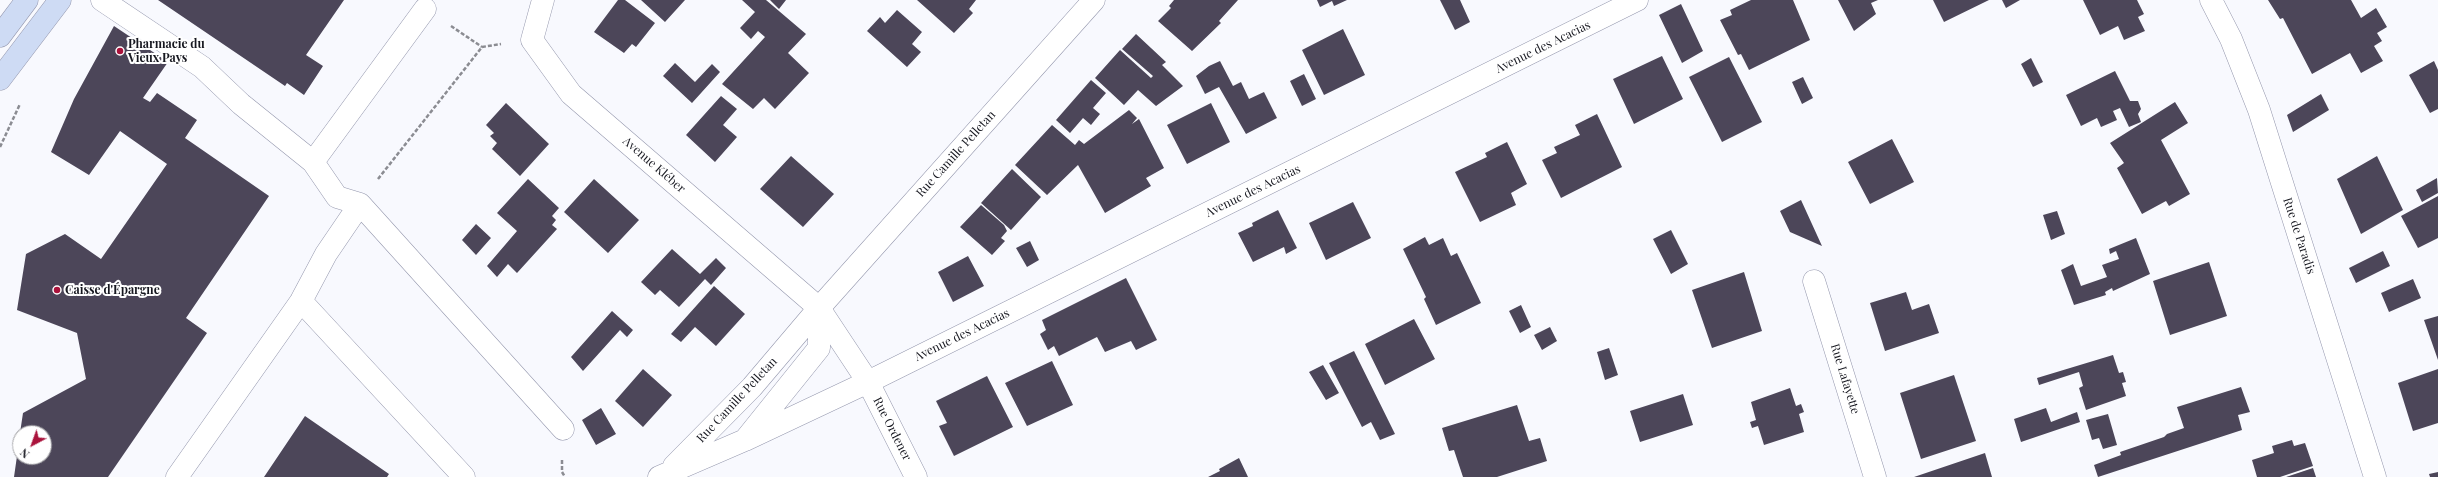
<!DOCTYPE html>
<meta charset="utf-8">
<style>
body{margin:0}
#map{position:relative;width:2438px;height:477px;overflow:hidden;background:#f8f9fe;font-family:"Playfair Display",serif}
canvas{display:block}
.north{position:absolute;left:12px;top:425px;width:40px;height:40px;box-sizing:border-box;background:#fff;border:1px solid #a2a2a5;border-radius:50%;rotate:221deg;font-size:11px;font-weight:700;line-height:16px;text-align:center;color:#16171f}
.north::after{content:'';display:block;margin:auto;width:14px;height:18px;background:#aa133c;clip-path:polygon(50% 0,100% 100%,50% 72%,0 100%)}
</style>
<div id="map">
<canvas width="2438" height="477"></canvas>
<div class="north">N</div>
</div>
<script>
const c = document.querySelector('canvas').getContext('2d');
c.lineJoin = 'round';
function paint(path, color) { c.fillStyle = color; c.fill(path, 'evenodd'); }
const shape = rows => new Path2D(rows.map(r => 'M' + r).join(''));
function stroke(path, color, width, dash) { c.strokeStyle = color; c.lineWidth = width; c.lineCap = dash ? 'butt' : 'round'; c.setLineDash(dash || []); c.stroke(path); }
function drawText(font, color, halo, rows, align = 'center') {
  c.font = font + ' "Playfair Display",serif'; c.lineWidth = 4; c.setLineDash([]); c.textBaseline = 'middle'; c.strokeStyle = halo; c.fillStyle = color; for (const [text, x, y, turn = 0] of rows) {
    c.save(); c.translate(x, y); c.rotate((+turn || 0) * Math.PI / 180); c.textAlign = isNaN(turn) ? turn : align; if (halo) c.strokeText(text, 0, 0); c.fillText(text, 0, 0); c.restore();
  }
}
paint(shape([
 [158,0,344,0,306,55,323,66,304,95,287,83,285,86],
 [618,0,625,0,655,23,636,47,632,44,624,53,594,32],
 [641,0,685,0,665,22],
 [742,0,766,0,806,34,788,53,809,73,775,109,764,98,753,109,722,84,765,37,758,31,751,39,740,28,755,12],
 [770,0,786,0,779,9],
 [917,0,976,0,969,9,973,13,954,33],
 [1174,0,1238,0,1219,21,1221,23,1192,51,1158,21,1171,8,1169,6],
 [1317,0,1347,0,1334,6,1332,1,1320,7],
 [1440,0,1460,0,1470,22,1455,30],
 [1751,0,1793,0,1810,40,1749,70,1741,54,1738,55,1720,20,1732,15,1730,10],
 [1838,0,1878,0,1871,3,1876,14,1854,31],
 [1933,0,1989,0,1944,22],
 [2002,0,2020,0,2006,8],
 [2083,0,2137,0,2144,14,2138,17,2145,31,2124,40,2118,26,2100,35],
 [2268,0,2351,0,2361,18,2376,8,2387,27,2377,33,2382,41,2374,46,2383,61,2361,73,2350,53,2312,74,2283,18,2280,19],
 [1681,4,1703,51,1682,63,1659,15],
 [897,10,922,32,912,44,921,52,907,67,867,31,880,17,885,23],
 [114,26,168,62,143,98,150,102,157,93,197,120,185,138,269,196,186,318,207,333,108,477,14,477,19,442,20,457,44,457,44,433,20,433,23,413,86,379,77,333,17,310,26,254,65,234,101,259,167,164,120,131,89,175,51,152,74,99],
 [1343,29,1365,75,1324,95,1302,50],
 [1136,34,1166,62,1162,65,1183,86,1156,106,1138,90,1124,105,1095,78,1120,50,1151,78,1153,76,1122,49],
 [1662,56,1683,99,1634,124,1613,79],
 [1729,57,1762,122,1722,142,1689,77],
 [2031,58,2043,82,2033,87,2021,64],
 [1220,61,1233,86,1241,82,1249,99,1264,92,1277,118,1246,134,1219,87,1205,94,1196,76,1209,66],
 [2434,61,2438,70,2438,109,2430,113,2409,75],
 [675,63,695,82,712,64,720,72,692,103,663,76],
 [2115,71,2130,101,2138,101,2141,109,2138,114,2141,122,2129,127,2120,108,2113,111,2117,120,2101,127,2097,118,2081,126,2066,95],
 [1304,74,1316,99,1302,106,1290,81],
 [1803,77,1813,98,1802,104,1792,82],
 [1091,80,1106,93,1093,108,1100,114,1091,125,1083,118,1070,133,1056,120],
 [2321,94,2329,110,2293,132,2287,115],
 [721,96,737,109,723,125,737,137,715,162,686,135],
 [2175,102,2188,123,2161,140,2190,194,2169,206,2166,201,2142,214,2117,168,2124,163,2110,143],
 [506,103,549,144,520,176,492,149,497,143,490,136,494,133,486,125],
 [1211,103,1230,142,1187,164,1167,125],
 [1129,110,1137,118,1132,124,1139,119,1164,168,1146,178,1151,186,1105,213,1078,165,1047,195,1015,165,1052,125,1075,145,1079,140,1084,144],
 [1597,114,1622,167,1561,198,1542,160,1557,153,1554,147,1580,135,1575,125],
 [1892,139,1914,182,1870,204,1848,162],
 [1507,142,1527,184,1511,193,1516,205,1480,222,1455,172,1487,157,1485,153],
 [791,156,834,194,803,227,760,189],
 [2377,156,2403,210,2361,234,2337,179],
 [1012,169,1041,197,1011,230,981,203],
 [2437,178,2438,193,2422,202,2416,190],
 [528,179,559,208,552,216,556,220,552,225,557,229,517,273,508,264,497,277,487,266,517,231,497,213],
 [594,179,639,220,608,253,564,212],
 [2438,196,2438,238,2418,248,2401,216],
 [1801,200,1822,246,1790,232,1780,211],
 [1353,202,1371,238,1326,260,1309,223],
 [981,205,1004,225,1007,231,1001,238,1005,241,992,255,960,227],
 [1278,210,1297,248,1286,254,1284,247,1253,262,1238,233,1253,226,1252,223],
 [2057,211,2065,234,2051,240,2043,215],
 [476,224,491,238,476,255,462,240],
 [1671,230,1688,264,1671,274,1653,239],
 [1425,237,1429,245,1443,238,1451,256,1457,253,1481,303,1436,325,1424,299,1426,297,1403,249],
 [2136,238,2150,274,2113,291,2112,288,2105,292,2106,295,2074,305,2061,270,2073,264,2081,286,2107,277,2102,265,2119,259,2116,251,2110,254,2109,249],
 [1030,241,1039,260,1027,267,1016,248],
 [672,249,700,274,716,258,726,268,711,285,705,279,679,307,660,290,655,295,641,282],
 [2383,251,2390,266,2356,283,2349,268],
 [968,256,984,286,953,302,938,272],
 [2209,262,2227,316,2170,335,2153,281],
 [1744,272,1762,331,1712,348,1692,290],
 [1126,278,1157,340,1136,350,1131,341,1105,352,1097,337,1059,356,1054,346,1048,350,1040,334,1046,330,1042,320],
 [2413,279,2421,298,2389,312,2381,293],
 [714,286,745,314,716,346,695,327,681,342,671,334],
 [1906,292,1912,310,1929,304,1939,333,1885,351,1870,303],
 [1521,305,1531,327,1520,333,1509,311],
 [612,311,633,330,627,337,620,330,583,371,571,357],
 [2438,316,2438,360,2424,320],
 [1414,319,1435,359,1385,385,1365,344],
 [1550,327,1557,341,1542,350,1534,335],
 [1609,348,1618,375,1605,380,1597,352],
 [1354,351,1395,434,1380,440,1371,422,1362,427,1329,363],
 [2113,355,2119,373,2123,372,2126,382,2122,383,2126,396,2086,410,2079,388,2083,386,2079,372,2039,385,2037,378],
 [1052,361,1073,405,1027,426,1005,383],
 [1323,365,1339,393,1326,400,1309,372],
 [643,369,672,395,643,427,615,401],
 [2438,369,2438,423,2413,431,2398,383],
 [1954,375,1976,441,1921,459,1900,393],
 [987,376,1013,427,954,456,939,426,947,423,936,401],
 [2241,387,2250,412,2238,415,2242,430,2098,477,2094,465,2121,455,2120,452,2164,437,2167,434,2184,428,2177,407],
 [1790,388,1796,406,1801,404,1804,412,1799,414,1804,432,1764,445,1758,426,1752,428,1750,422,1756,420,1751,402],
 [1683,394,1693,425,1640,442,1630,411],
 [1517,405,1529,441,1540,438,1547,461,1497,477,1463,477,1454,450,1449,451,1442,428],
 [601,408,616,434,596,445,582,420],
 [2046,408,2051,422,2077,412,2080,422,2021,442,2014,419],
 [2108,414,2117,445,2103,449,2099,438,2092,440,2086,420],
 [305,416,389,474,387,477,264,477],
 [2292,440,2294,446,2305,443,2313,466,2280,477,2257,477,2252,460,2274,453,2272,446],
 [1985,453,1992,477,1914,477],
 [1239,458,1248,477,1208,477,1220,471,1219,469],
 [2313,468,2316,477,2286,477],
 [2438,472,2438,477,2430,477,2429,474]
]), '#4c4659');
const service = shape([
 [102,0,202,67,241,104,313,162,337,197,360,204,563,429],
 [313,162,425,9],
 [301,301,464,477],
 [177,477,301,301,326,254,360,204]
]);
const minor = shape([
 [543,0,532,40,571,94,819,308,868,382,916,477],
 [2211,0,2231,39,2259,110,2375,477],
 [1814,281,1875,477],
 [745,440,868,382,1637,0],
 [674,466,752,387,819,308],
 [659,477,745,440,819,348,819,308,1094,0]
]);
const secondary = shape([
 [0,36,27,0],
 [0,79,60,0]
]);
stroke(service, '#9497ad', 23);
stroke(minor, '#9497ad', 23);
stroke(secondary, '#9497ad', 23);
stroke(shape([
 [451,26,482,47],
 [0,147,20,104],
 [378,179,482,47,501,44],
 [562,460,562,472,565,477]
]), '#8b8c92', 2.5, [4, 2]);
stroke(service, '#fff', 22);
stroke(minor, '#fff', 22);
stroke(secondary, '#cedbf4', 22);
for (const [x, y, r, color] of [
 [120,51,4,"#aa133c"],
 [57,290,4,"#aa133c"]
]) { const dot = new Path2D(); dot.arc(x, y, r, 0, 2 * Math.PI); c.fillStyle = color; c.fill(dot); stroke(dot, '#fff', 1.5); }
drawText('bold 12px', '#16171f', '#fff', [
 ["Pharmacie du",128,44],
 ["Vieux Pays",128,58],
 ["Caisse d'Épargne",65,290]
], 'left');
drawText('12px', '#16171f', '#fff', [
 ["Avenue des Acacias",1543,47,-26],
 ["Rue Camille Pelletan",956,154,-48],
 ["Avenue Kléber",654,165,41],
 ["Avenue des Acacias",1253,191,-26],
 ["Rue de Paradis",2299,236,72],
 ["Avenue des Acacias",962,335,-26],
 ["Rue Lafayette",1845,379,73],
 ["Rue Camille Pelletan",737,400,-47],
 ["Rue Ordener",892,429,63]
]);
</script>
